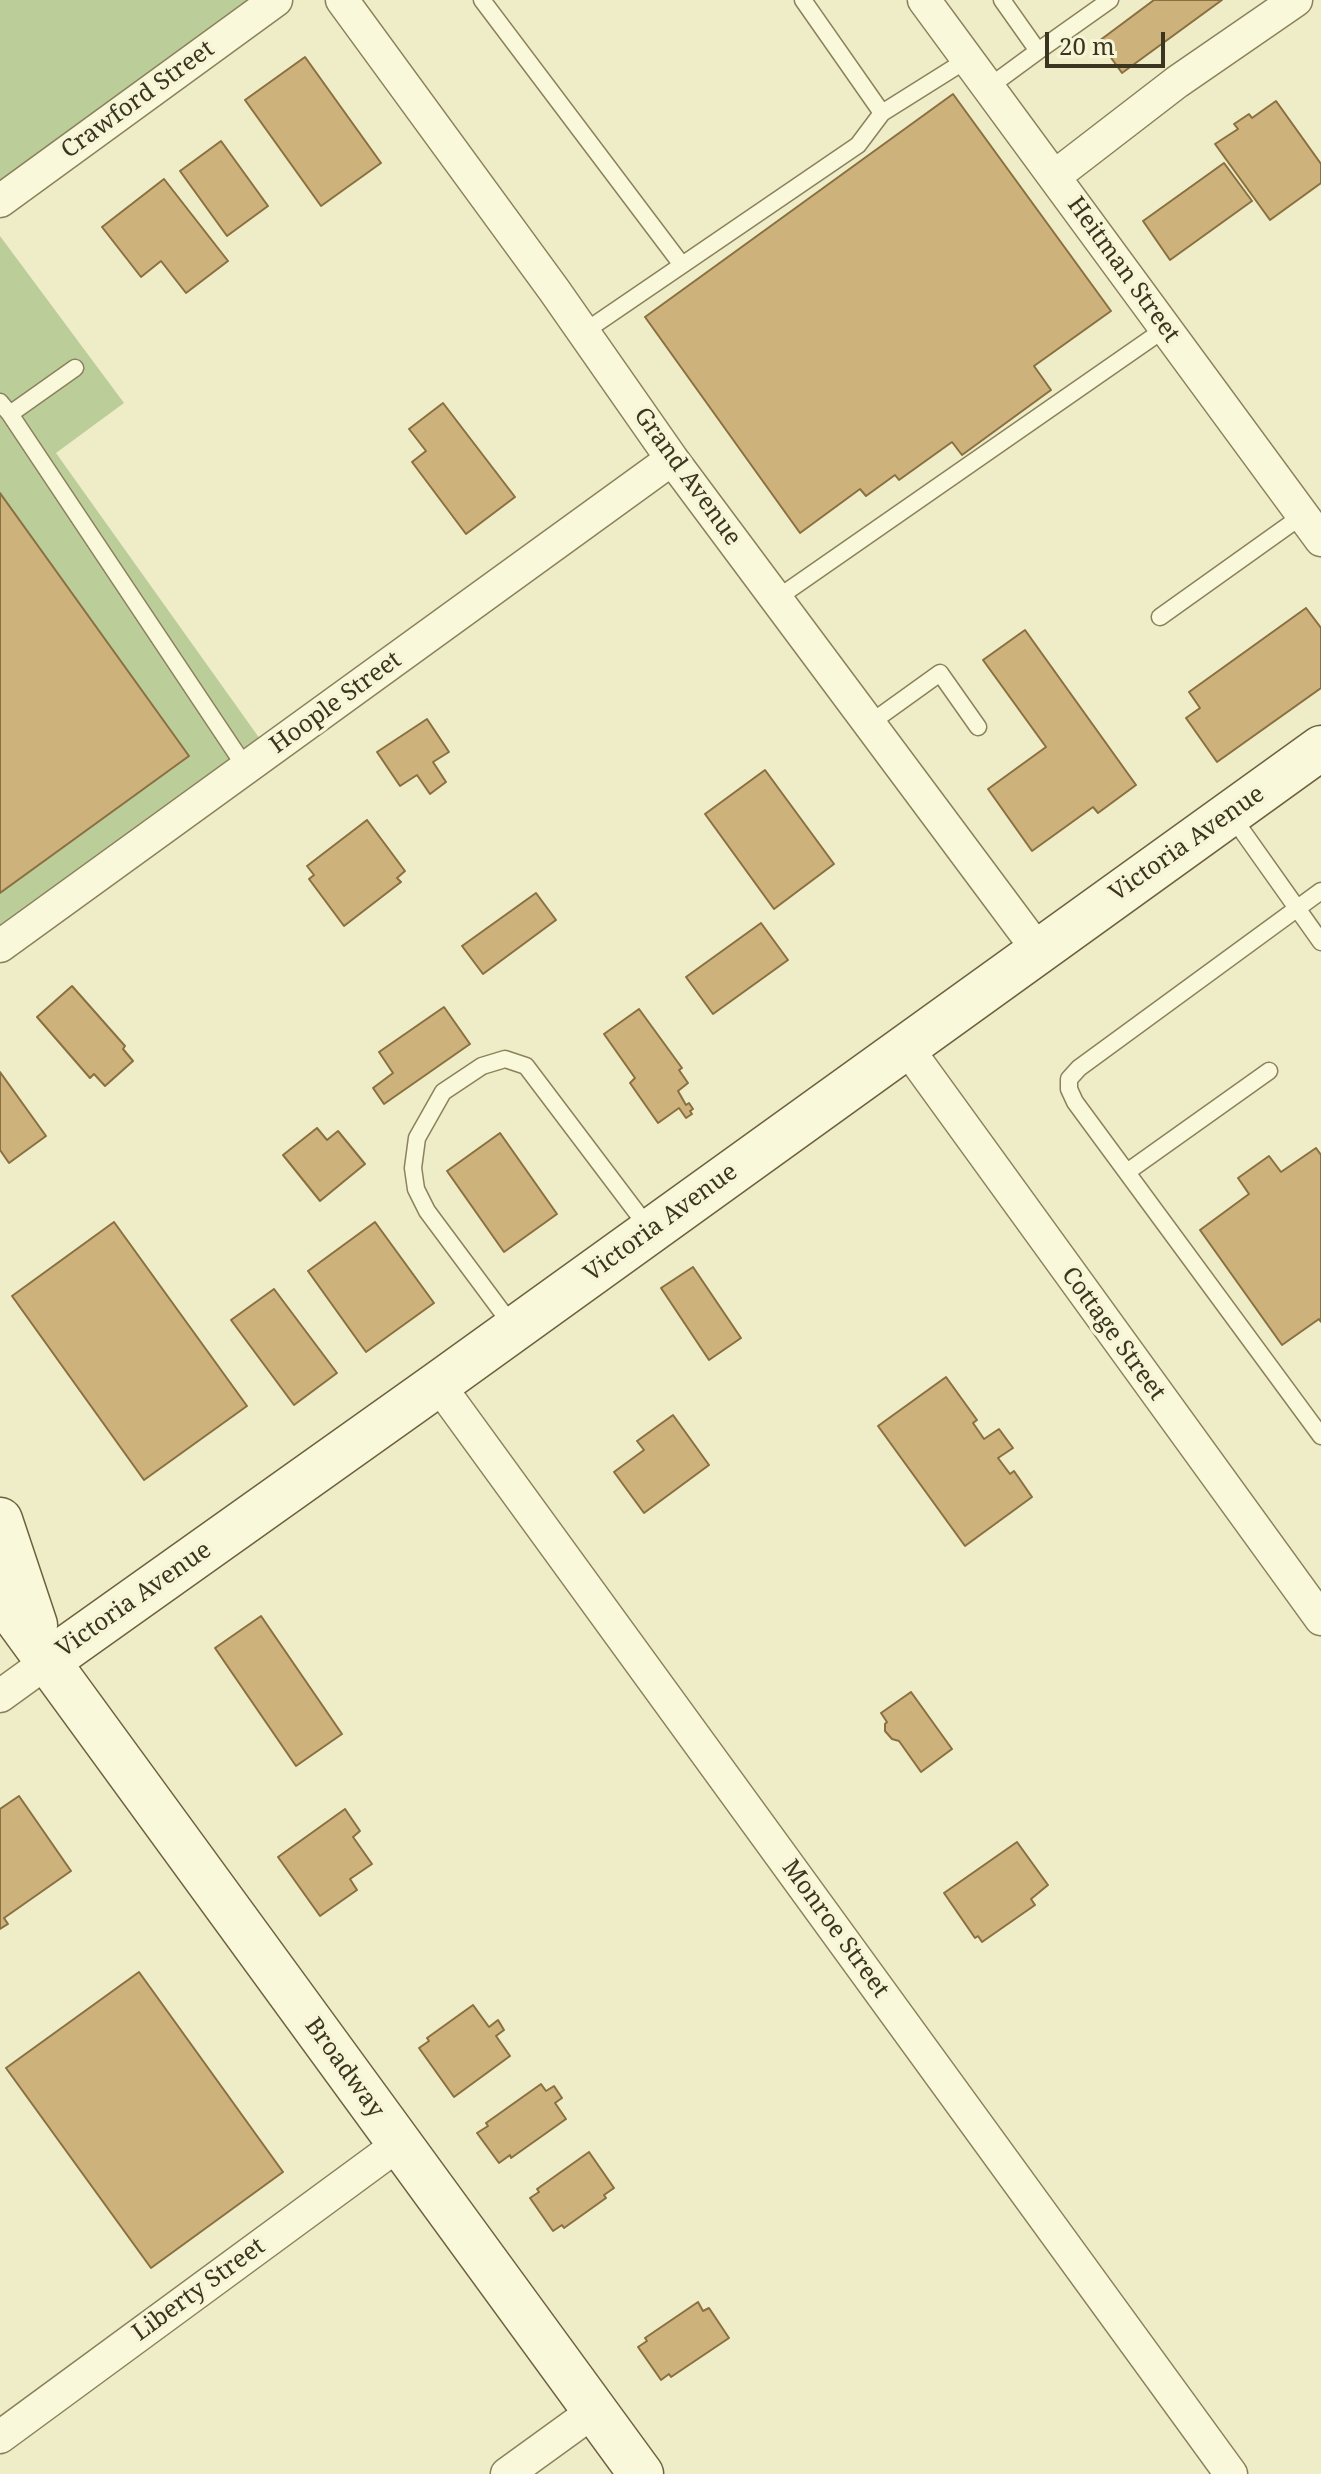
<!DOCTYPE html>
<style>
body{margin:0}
#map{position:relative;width:1321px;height:2474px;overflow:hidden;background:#efedc7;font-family:"Noto Serif",serif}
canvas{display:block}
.scale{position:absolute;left:1045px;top:32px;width:120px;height:36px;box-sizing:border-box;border:4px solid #3b3420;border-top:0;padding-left:10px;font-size:24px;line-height:28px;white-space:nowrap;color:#3b3420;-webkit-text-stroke:6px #f6f5d6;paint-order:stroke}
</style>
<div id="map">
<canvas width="1321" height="2474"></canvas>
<div class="scale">20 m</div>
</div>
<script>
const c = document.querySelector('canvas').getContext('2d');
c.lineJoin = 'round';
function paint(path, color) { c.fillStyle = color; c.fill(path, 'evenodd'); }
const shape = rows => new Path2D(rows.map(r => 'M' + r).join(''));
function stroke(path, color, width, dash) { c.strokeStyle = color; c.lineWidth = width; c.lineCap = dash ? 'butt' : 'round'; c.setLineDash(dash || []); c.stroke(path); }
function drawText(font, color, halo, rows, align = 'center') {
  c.font = font + ' "Noto Serif",serif'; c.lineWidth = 7; c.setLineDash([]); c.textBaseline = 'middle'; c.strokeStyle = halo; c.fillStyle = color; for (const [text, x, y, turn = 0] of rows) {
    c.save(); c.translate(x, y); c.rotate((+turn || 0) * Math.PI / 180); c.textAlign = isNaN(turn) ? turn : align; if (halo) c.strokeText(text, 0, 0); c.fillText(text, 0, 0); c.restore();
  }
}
paint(shape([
 [0,0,264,0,0,192],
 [0,236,124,403,56,453,265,746,0,935]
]), '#bbce9a');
const building = shape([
 [1154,0,1222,0,1122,73,1099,41,1154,0],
 [305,57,381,163,321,206,245,100,305,57],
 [953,94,1111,311,1034,366,1051,390,962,455,952,442,899,480,895,475,866,496,860,489,800,533,645,317,953,94],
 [1276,101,1321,164,1321,183,1270,220,1215,144,1238,129,1234,124,1249,114,1252,118,1276,101],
 [221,141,268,206,227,236,180,171,221,141],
 [1224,163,1252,201,1170,260,1143,221,1224,163],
 [164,179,228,261,186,293,161,261,141,277,102,227,164,179],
 [443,403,515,497,466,534,412,462,426,451,409,429,443,403],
 [0,493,189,756,0,893,0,493],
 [1306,608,1321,628,1321,688,1217,762,1186,718,1200,708,1189,692,1306,608],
 [1025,630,1136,785,1098,813,1093,807,1032,851,988,789,1046,747,983,660,1025,630],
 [427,719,449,752,433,762,446,782,430,794,417,775,400,786,377,752,427,719],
 [765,770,834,864,774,909,705,814,765,770],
 [367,820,405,871,397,878,401,882,344,926,309,879,314,875,307,866,367,820],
 [536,893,556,920,483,974,462,946,536,893],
 [761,923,788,960,713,1014,686,977,761,923],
 [72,986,125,1046,123,1049,133,1061,105,1086,94,1074,90,1078,37,1017,72,986],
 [444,1007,470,1044,384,1104,373,1088,393,1073,379,1052,444,1007],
 [639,1009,682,1068,679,1070,688,1083,678,1091,686,1105,689,1103,693,1109,690,1111,692,1114,686,1118,679,1108,658,1123,630,1083,635,1078,604,1034,639,1009],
 [0,1072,46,1136,9,1163,0,1150,0,1072],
 [317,1128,327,1140,338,1131,365,1164,320,1201,283,1155,317,1128],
 [500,1133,557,1214,504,1252,447,1171,500,1133],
 [1316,1148,1321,1155,1321,1322,1319,1319,1282,1345,1200,1230,1249,1194,1238,1178,1269,1156,1281,1172,1316,1148],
 [114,1222,247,1406,144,1480,12,1296,114,1222],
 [375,1222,434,1303,366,1352,308,1271,375,1222],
 [693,1267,741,1338,709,1360,661,1288,693,1267],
 [274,1289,337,1373,294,1405,231,1320,274,1289],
 [946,1377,977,1420,973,1423,984,1439,999,1429,1013,1448,998,1458,1010,1474,1014,1471,1032,1497,965,1546,878,1426,946,1377],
 [673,1415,709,1465,644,1513,614,1472,644,1450,637,1441,673,1415],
 [261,1616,342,1734,296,1766,215,1648,261,1616],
 [911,1692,952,1749,921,1772,899,1741,892,1739,885,1731,885,1724,887,1722,881,1713,911,1692],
 [19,1796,71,1871,4,1918,8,1924,0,1929,0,1809,19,1796],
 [345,1809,360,1831,353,1837,372,1864,350,1879,357,1890,320,1916,278,1857,345,1809],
 [1017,1842,1048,1885,1031,1899,1035,1905,982,1942,978,1936,975,1938,944,1893,1017,1842],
 [139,1972,283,2172,151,2268,6,2068,139,1972],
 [473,2005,489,2027,498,2020,504,2030,496,2036,510,2056,454,2097,419,2048,429,2041,427,2038,473,2005],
 [541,2084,546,2091,554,2086,562,2098,555,2103,566,2119,511,2158,510,2155,499,2163,477,2133,488,2126,486,2123,541,2084],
 [589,2152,614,2188,604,2195,606,2198,564,2228,562,2225,553,2231,530,2198,539,2192,537,2189,589,2152],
 [698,2302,703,2311,709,2308,729,2338,671,2377,669,2374,661,2380,638,2347,647,2341,645,2338,698,2302]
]);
paint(building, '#cdb27c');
stroke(building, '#8a7041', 2);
const lane = shape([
 [482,0,682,265],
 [1038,51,1110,0],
 [989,87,1038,51,1002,0],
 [882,113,968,59],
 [584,332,858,145,882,113,803,0],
 [0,402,10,414,75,368],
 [10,414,246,768],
 [776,599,1166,328],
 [1160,617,1303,515],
 [869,724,940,673,978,727],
 [1231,815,1321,942],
 [1321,891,1079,1068,1069,1079,1069,1089,1075,1102,1321,1436],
 [1127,1172,1269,1071],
 [514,1328,427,1211,416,1189,413,1168,417,1138,443,1092,482,1066,505,1059,526,1066,650,1230]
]);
const street = shape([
 [342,0,554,290,672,459,1038,950],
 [924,0,1321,540],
 [1055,176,1177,82,1296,0],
 [0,201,276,0],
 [0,946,672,459],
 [907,1048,1321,1619],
 [438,1384,1231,2474],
 [0,1696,47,1662],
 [0,2437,399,2144],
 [507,2474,594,2411]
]);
const secondary = shape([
 [0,1520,35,1625],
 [0,1596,641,2474],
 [47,1662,438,1384,1321,748]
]);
stroke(lane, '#8b815c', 19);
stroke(street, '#8b815c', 35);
stroke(secondary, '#6d613f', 47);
stroke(lane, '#f9f8da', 16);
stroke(street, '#f9f8da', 32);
stroke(secondary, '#f9f8da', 44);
drawText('24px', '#3b3420', '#f6f5d6', [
 ["Crawford Street",138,100,-36],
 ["Heitman Street",1123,270,54],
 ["Grand Avenue",687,477,54],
 ["Hoople Street",336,703,-36],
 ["Victoria Avenue",1187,844,-35],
 ["Victoria Avenue",661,1223,-36],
 ["Cottage Street",1113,1334,54],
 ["Victoria Avenue",134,1600,-35],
 ["Monroe Street",835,1929,54],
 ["Broadway",344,2068,54],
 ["Liberty Street",199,2290,-36]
]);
</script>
